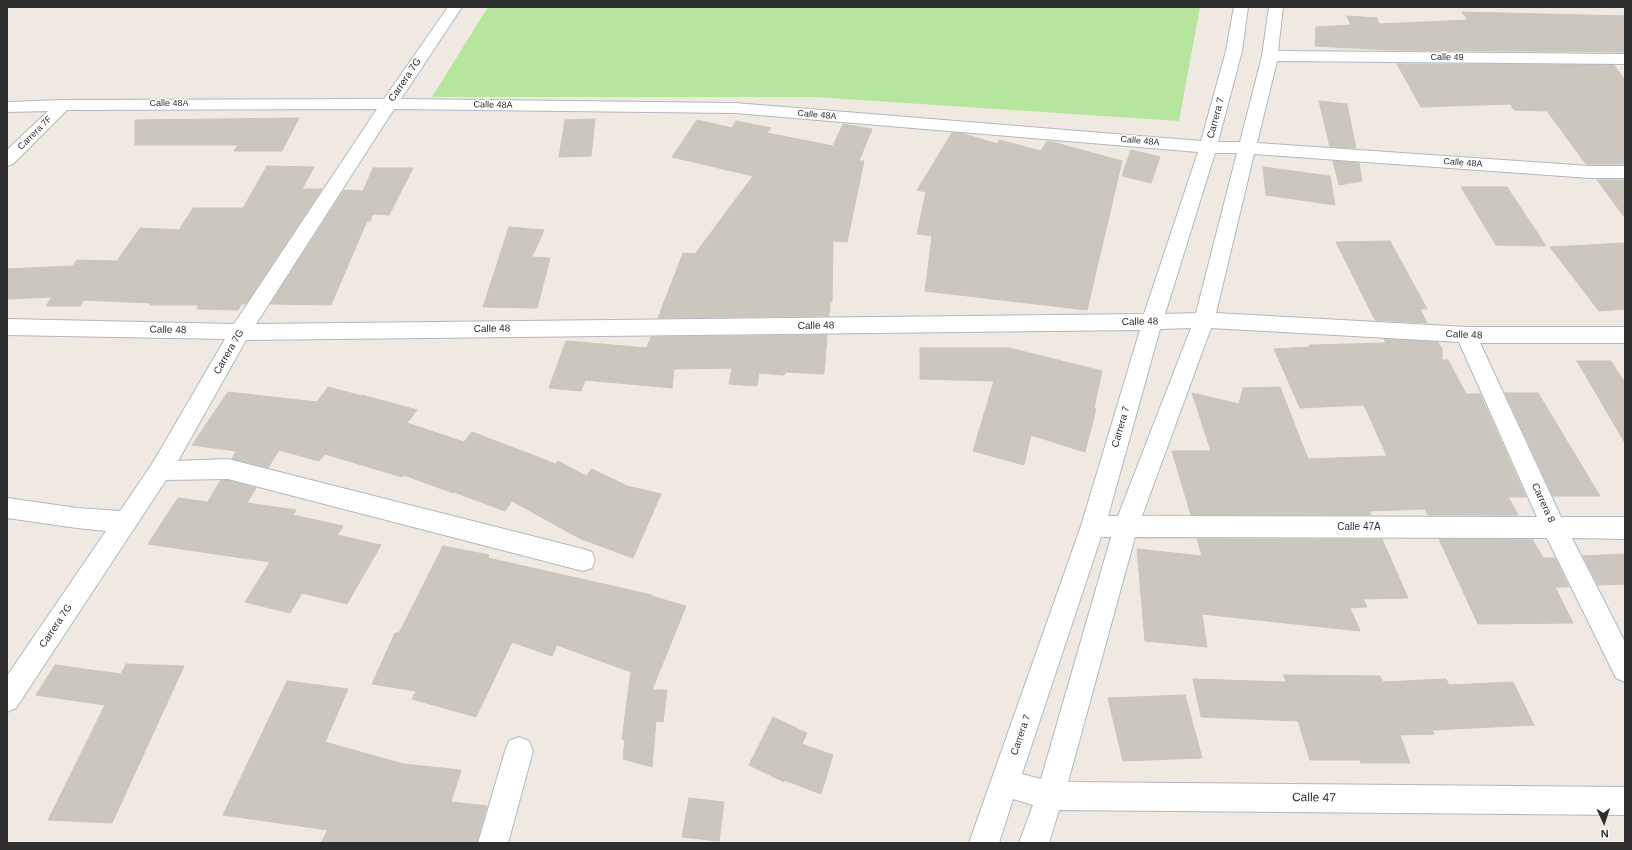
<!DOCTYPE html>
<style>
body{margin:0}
#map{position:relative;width:1632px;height:850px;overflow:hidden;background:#efe9e1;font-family:Helvetica,sans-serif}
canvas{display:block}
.frame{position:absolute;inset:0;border:8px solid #2e2e2e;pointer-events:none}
.north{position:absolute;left:1584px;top:802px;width:40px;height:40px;-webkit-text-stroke:3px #fff;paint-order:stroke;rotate:177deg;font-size:11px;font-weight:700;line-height:16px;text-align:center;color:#2e2e2e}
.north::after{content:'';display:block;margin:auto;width:14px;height:18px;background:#2e2e2e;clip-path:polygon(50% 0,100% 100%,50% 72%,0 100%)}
</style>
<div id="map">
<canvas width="1632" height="850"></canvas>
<div class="frame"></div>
<div class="north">N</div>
</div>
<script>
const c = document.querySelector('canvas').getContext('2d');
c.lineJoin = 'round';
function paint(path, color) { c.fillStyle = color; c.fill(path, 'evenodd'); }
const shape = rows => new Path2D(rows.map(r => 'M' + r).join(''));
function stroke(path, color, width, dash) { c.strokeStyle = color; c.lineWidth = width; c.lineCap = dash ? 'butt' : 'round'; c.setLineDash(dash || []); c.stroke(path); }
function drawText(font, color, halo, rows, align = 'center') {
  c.font = font + ' Helvetica,sans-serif'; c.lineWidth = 3; c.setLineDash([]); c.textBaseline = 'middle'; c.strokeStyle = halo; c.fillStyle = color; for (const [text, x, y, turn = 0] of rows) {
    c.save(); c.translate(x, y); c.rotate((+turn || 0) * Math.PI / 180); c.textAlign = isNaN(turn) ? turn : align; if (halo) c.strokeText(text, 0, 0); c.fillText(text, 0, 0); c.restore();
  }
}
paint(shape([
 [488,7,1200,7,1179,121,815,97,432,97]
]), '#b6e59e');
const building = shape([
 [1462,12,1625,16,1625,52,1388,50,1315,46,1316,27,1351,25,1347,16,1377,18,1379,24,1468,20,1462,12],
 [1397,64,1614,65,1625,80,1625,164,1586,164,1547,111,1514,110,1510,104,1421,107,1397,64],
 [1319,101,1347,104,1356,148,1330,147,1319,101],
 [299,118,282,151,234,151,238,145,135,145,135,120,299,118],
 [595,119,591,156,559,157,565,120,595,119],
 [697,120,732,128,736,121,771,128,767,133,833,146,843,124,872,129,859,161,864,161,847,242,833,241,832,302,830,301,829,316,658,318,683,253,695,254,753,176,672,157,697,120],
 [952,133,960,133,998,144,999,140,1041,151,1047,141,1049,141,1122,161,1087,310,925,291,932,236,917,234,926,192,917,190,952,133],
 [1131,150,1160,157,1151,183,1122,176,1131,150],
 [1333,161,1359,163,1362,181,1339,185,1333,161],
 [267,166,314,167,302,189,322,189,246,304,242,304,238,310,197,309,199,305,150,305,151,303,84,300,80,306,46,306,52,297,7,299,7,269,73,266,77,260,117,261,140,228,179,230,193,208,243,208,267,166],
 [1263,167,1330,176,1335,205,1266,195,1263,167],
 [373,168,413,168,389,215,373,214,370,221,367,221,331,305,270,304,344,190,363,191,373,168],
 [1597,180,1625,180,1625,218,1597,180],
 [1461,187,1507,187,1546,246,1496,245,1461,187],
 [509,227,544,230,532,257,550,258,537,308,483,307,509,227],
 [1390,241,1427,309,1420,309,1427,323,1375,320,1336,242,1390,241],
 [1625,243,1625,309,1599,311,1550,247,1625,243],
 [827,335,824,374,785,372,784,375,759,373,757,386,729,384,732,368,674,369,672,388,585,380,581,391,549,388,566,341,647,348,651,337,827,335],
 [1384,339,1438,342,1442,349,1442,360,1448,360,1466,394,1480,394,1526,497,1508,497,1518,515,1428,515,1425,509,1369,511,1371,515,1191,515,1172,451,1211,451,1192,393,1239,404,1243,388,1280,387,1308,459,1387,456,1364,405,1300,408,1274,349,1310,347,1309,345,1386,343,1384,339],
 [920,348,1009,348,1102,371,1094,408,1096,409,1085,452,1031,435,1024,465,973,451,994,381,920,379,920,348],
 [1577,361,1611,361,1625,383,1625,443,1577,361],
 [328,387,362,396,362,395,417,410,407,423,464,442,472,432,556,464,558,461,586,476,592,469,627,486,661,494,633,558,579,538,512,501,505,511,454,492,453,493,404,475,402,477,325,454,319,461,279,450,268,468,232,459,236,451,192,445,228,392,317,402,328,387],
 [1505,393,1538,393,1600,496,1553,496,1505,393],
 [228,480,256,488,247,503,296,510,293,515,343,526,337,535,381,545,347,604,302,593,290,613,245,602,270,562,148,544,178,498,208,502,220,481,228,480],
 [1197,539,1382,539,1408,598,1363,599,1367,607,1350,608,1360,631,1202,614,1207,647,1145,641,1137,549,1202,556,1197,539],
 [1439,539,1532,539,1543,558,1555,558,1569,587,1555,587,1573,623,1478,624,1439,539],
 [443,546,489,555,488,558,652,595,651,596,686,606,652,690,667,690,663,722,656,721,652,767,623,759,625,740,622,739,631,672,557,645,552,656,512,642,476,717,412,699,416,691,372,684,395,633,399,633,443,546],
 [1625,554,1625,584,1598,585,1583,556,1625,554],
 [126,664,184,666,112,823,48,820,105,705,36,695,55,665,121,674,126,664],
 [1284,675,1380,676,1383,682,1446,679,1449,685,1513,682,1534,725,1432,730,1434,734,1400,735,1410,763,1361,763,1360,760,1310,760,1298,721,1201,717,1193,679,1286,682,1284,675],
 [287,681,348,689,325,742,403,764,461,770,451,802,487,806,477,843,321,843,328,830,223,815,287,681],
 [1185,695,1202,758,1123,761,1108,698,1185,695],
 [773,717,807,733,802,744,833,755,821,794,784,780,784,782,749,765,773,717],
 [689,798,724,802,719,841,682,837,689,798]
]);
paint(building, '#cbc7bf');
stroke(building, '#cbc5ba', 1);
const minor = shape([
 [448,7,462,7,401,99,735,103,1201,141,1226,51,1234,7,1248,7,1242,51,1218,142,1240,142,1262,56,1269,7,1283,7,1278,51,1625,54,1625,64,1277,61,1257,143,1590,166,1625,166,1625,178,1590,178,1254,154,1216,313,1466,327,1625,327,1625,343,1480,343,1561,517,1625,517,1625,539,1572,538,1625,642,1625,682,1616,678,1547,538,1135,537,1068,782,1625,787,1625,815,1059,810,1049,843,1019,843,1033,805,1013,799,999,843,969,843,1081,526,1140,330,246,340,178,461,228,459,583,549,592,552,595,560,592,568,583,571,228,479,166,480,16,708,7,712,7,676,106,531,77,528,7,518,7,498,77,508,120,511,152,464,225,339,7,335,7,319,234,324,377,109,67,110,13,164,7,166,7,150,48,111,7,112,7,102,63,100,384,99,448,7],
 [394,109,735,113,1198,152,1144,314,256,324,394,109],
 [1215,153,1237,153,1196,313,1165,314,1215,153],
 [1191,328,1118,516,1108,516,1160,329,1191,328],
 [1211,328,1459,342,1537,517,1142,516,1211,328],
 [1101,537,1111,537,1041,779,1022,774,1101,537],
 [519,737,529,741,533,751,508,843,478,843,505,751,509,741,519,737]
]);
stroke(minor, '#b4b7c1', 2);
paint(minor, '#fff');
drawText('9px', '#2e2e2e', '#fff', [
 ["Calle 49",1447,58],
 ["Calle 48A",169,104],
 ["Calle 48A",493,105,1],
 ["Calle 48A",817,115,5],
 ["Carrera 7F",35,133,-45],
 ["Calle 48A",1140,141,5],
 ["Calle 48A",1463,163,4]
]);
drawText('10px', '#2e2e2e', '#fff', [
 ["Carrera 7G",405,80,-56],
 ["Carrera 7",1216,118,-75],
 ["Calle 48",1140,322,-1],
 ["Calle 48",816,326,-1],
 ["Calle 48",492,329,-1],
 ["Calle 48",168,330,1],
 ["Calle 48",1464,335,2],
 ["Carrera 7G",229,352,-60],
 ["Carrera 7",1121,427,-74],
 ["Carrera 8",1543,503,65],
 ["Calle 47A",1359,527],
 ["Carrera 7G",56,626,-56],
 ["Carrera 7",1021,735,-71]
]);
drawText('12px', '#2e2e2e', '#fff', [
 ["Calle 47",1314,798,1]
]);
</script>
